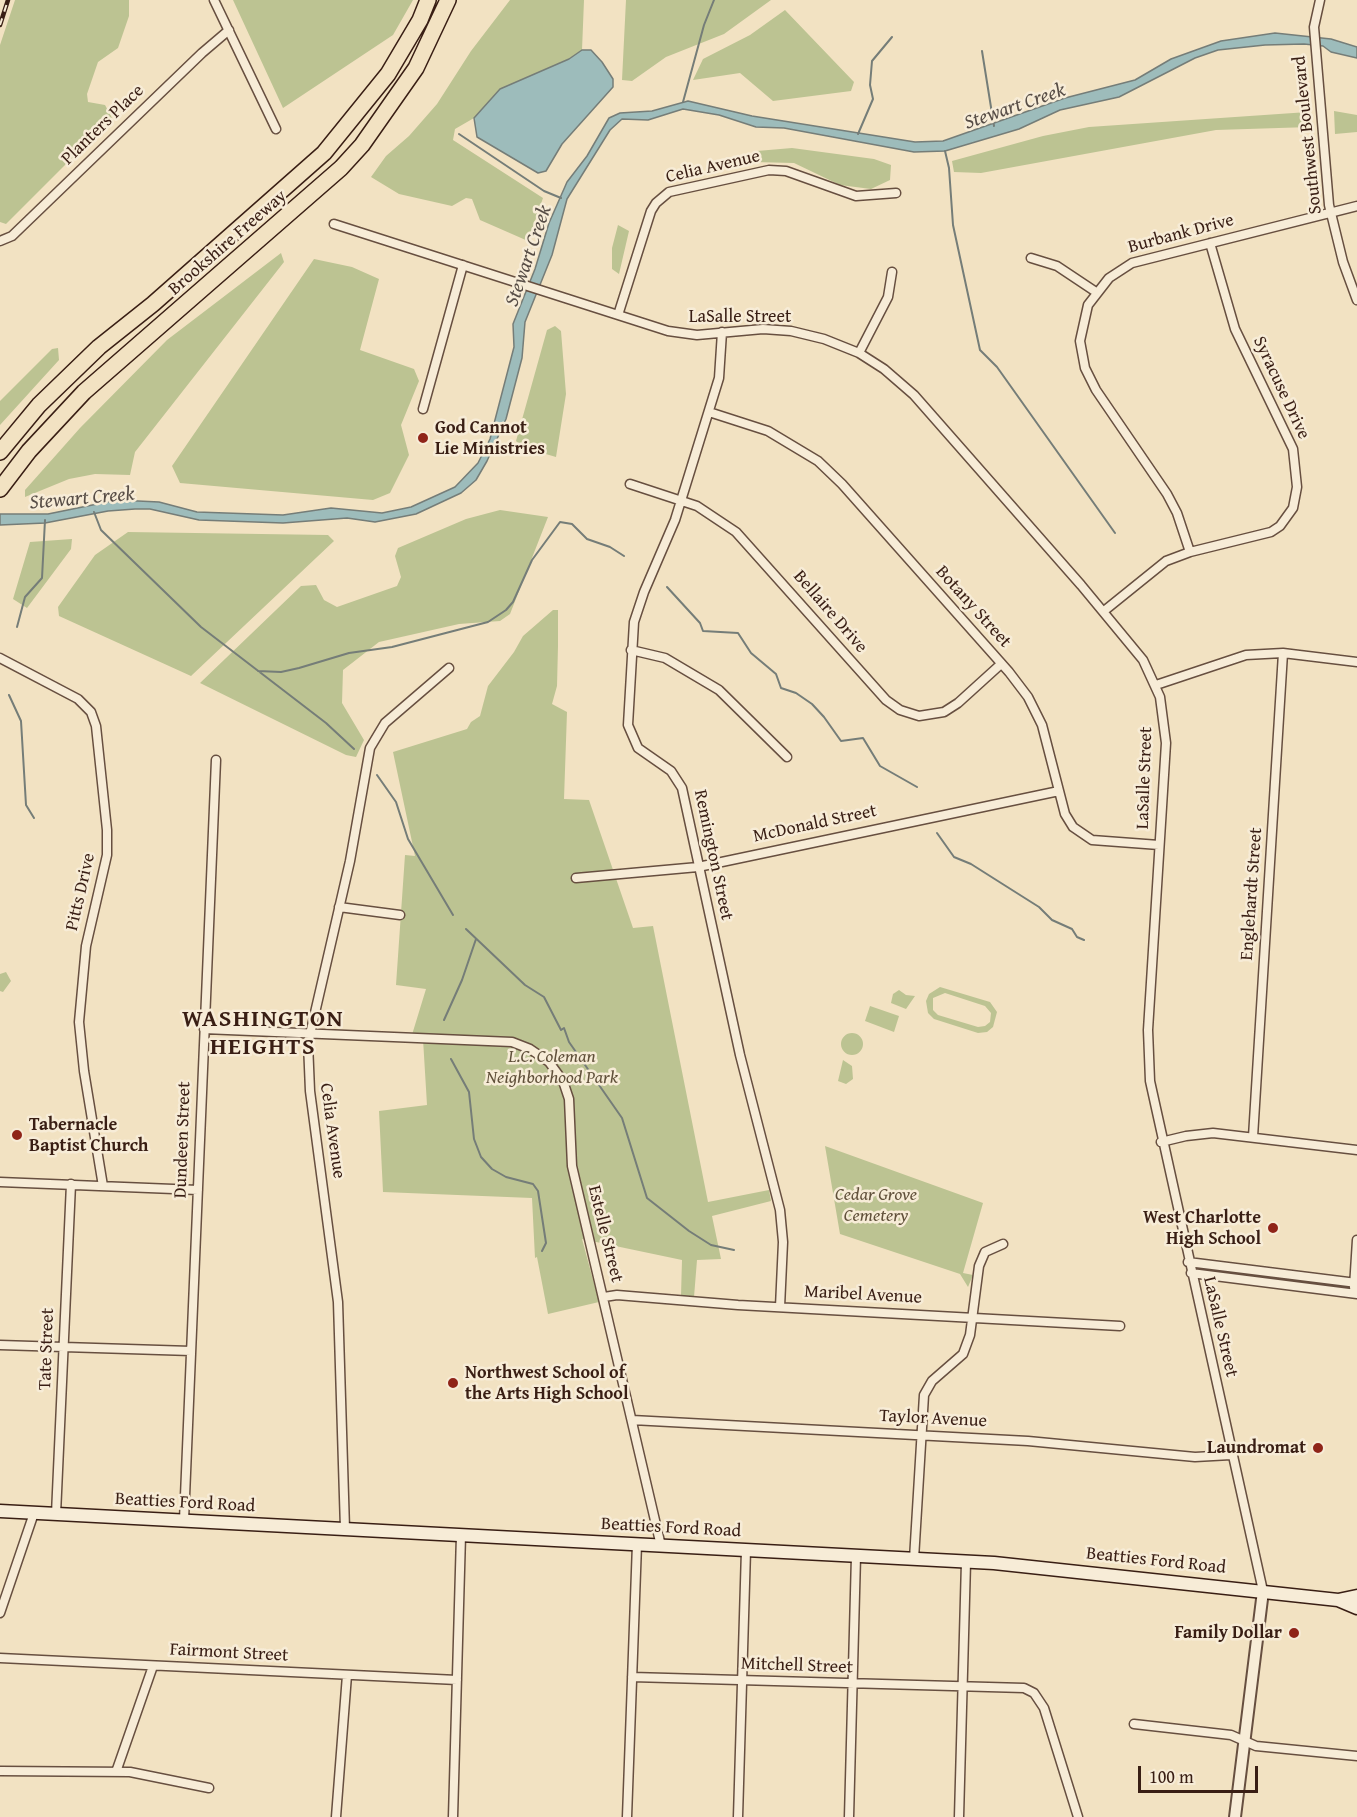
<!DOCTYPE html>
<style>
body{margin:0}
#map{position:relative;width:1357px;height:1817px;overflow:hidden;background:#f2e2c2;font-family:"Gentium Book Plus",serif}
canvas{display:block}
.scale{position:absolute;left:1138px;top:1766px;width:120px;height:27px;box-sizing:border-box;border:3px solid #391e14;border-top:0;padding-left:8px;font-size:18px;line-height:21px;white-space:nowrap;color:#391e14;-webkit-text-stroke:4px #f7ecd7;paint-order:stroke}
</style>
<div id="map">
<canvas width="1357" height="1817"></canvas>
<div class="scale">100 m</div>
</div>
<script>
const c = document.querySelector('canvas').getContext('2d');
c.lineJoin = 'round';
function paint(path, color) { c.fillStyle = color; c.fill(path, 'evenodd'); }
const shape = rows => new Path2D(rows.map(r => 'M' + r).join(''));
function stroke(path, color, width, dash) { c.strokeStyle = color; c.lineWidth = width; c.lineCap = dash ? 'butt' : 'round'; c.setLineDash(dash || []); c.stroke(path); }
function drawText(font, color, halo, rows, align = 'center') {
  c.font = font + ' "Gentium Book Plus",serif'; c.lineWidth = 5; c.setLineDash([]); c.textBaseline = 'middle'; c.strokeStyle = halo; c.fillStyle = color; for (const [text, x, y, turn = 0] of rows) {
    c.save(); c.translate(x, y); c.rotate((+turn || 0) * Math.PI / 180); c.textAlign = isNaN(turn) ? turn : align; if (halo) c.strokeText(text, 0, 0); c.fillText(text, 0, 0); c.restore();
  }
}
paint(shape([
 [15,0,129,0,129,16,118,48,98,62,87,94,88,102,105,105,112,118,6,224,0,222,0,45],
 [233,0,413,0,393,35,283,108],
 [510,0,584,0,582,50,569,59,500,89,474,118,455,129,453,140,543,198,528,241,480,220,472,199,466,198,452,206,399,194,371,177,386,156,409,136,437,104,471,51],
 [626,0,771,0,724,34,666,57,632,81,622,80],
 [785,10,854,82,851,91,773,101,740,73,693,80,703,59,750,35],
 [1334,111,1357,115,1357,132,1335,134],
 [1308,112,1310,127,1216,130,981,173,954,172,952,161,1043,136,1089,127],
 [792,148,874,159,891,165,890,180,871,189,840,185,794,163,753,162,757,151],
 [618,225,629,231,619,274,612,269,612,248],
 [281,253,284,262,135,452,130,475,95,474,69,479,25,497,25,490,80,428,167,340],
 [314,259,352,267,379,279,360,350,414,369,419,381,401,425,409,455,390,493,373,500,180,483,172,466],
 [555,326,561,331,566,394,556,457,522,447,516,441,547,330],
 [58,348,59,360,0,425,0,401,52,349],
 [500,510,548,517,510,614,500,621,459,624,379,642,343,670,342,703,364,740,356,757,346,755,200,683,301,586,316,585,324,600,337,607,397,586,401,577,395,556,398,548,466,519],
 [128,532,328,535,334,541,191,676,59,616,58,607,95,555],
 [72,539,71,549,27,608,13,599,30,542],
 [553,610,558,610,558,646,557,686,552,704,567,712,564,799,589,800,633,928,653,926,708,1202,769,1190,771,1201,712,1216,721,1259,697,1260,694,1297,681,1296,682,1260,582,1239,599,1302,548,1314,537,1257,535,1258,532,1198,383,1192,379,1111,427,1105,423,1039,411,1038,426,989,396,985,405,855,415,856,393,752,467,729,471,722,480,716,488,686,514,652,523,636],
 [6,972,11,981,3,992,0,991,0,974],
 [940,987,990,1002,997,1012,993,1027,987,1032,978,1033,934,1019,928,1013,926,1001,929,994],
 [945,993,985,1006,991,1013,990,1022,985,1026,978,1027,938,1015,933,1010,933,998],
 [899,990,906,995,915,996,906,1009,891,1003,893,994],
 [870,1006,899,1016,894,1032,865,1021],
 '841 1044a11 11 0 1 1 22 0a11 11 0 1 1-22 0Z',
 [843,1060,852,1066,853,1079,846,1084,838,1081],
 [825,1146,983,1203,963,1273,973,1275,968,1287,960,1274,840,1234]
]), '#bcc392');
const water = shape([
 [1275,33,1331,39,1357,47,1357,58,1331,52,1323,46,1304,44,1265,45,1218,50,1195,58,1119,97,1060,110,1019,129,945,151,914,152,784,128,756,127,719,115,683,109,648,120,622,119,610,130,567,199,552,255,525,322,522,358,506,419,487,461,476,480,461,493,416,514,375,522,347,518,283,523,199,520,150,509,135,509,108,511,45,523,0,525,0,514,48,514,117,500,159,502,197,512,283,515,331,508,382,513,411,507,455,487,478,463,490,439,514,347,513,324,535,269,549,223,567,182,587,156,609,118,620,113,652,111,688,101,752,116,915,142,943,141,1065,98,1135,80,1171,59,1221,41,1275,33],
 [582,50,591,50,602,62,613,79,613,87,562,144,546,171,538,173,477,137,474,118,500,89,569,59,582,50]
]);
paint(water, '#9dbcbb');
stroke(water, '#757d78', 1.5);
stroke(shape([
 [982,51,994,126],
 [683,102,704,25,714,0],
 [459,134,544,191,561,198],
 [858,134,873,99,870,85,872,61,892,37],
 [945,151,949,168,953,225,980,350,997,367,1115,533],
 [94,512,101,530,201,627,326,723,354,749],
 [667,587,700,623,703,631,738,633,751,653,776,674,781,688,796,693,812,704,824,717,841,741,863,738,880,766,917,787],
 [17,627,25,597,42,578,45,520],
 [258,671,281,672,299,668,349,653,392,647,488,622,506,610,513,602,532,560,560,522,572,524,587,539,610,547,624,556],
 [9,695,21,721,26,805,34,818],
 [377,775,396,802,408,839,453,915],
 [937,833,954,857,971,864,1001,883,1039,907,1052,920,1072,929,1077,937,1084,940],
 [466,929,525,985,544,997,561,1030,564,1028,569,1042,622,1118,647,1198,689,1231,711,1245,734,1250],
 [444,1020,462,980,476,939],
 [451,1059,469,1092,474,1139,481,1157,492,1169,506,1177,533,1184,538,1191,546,1243,542,1251]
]), '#757d78', 2);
const minor = shape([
 [214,0,276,129],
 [1320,0,1314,27,1329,205,1343,262,1357,300],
 [334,224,668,331,697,335,763,329,791,331,824,339,859,353,884,369,914,395,1081,585,1143,660,1160,697,1166,743,1148,1030,1150,1081,1263,1591],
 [0,241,12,236,202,53,229,30],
 [1031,258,1057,266,1096,292],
 [618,315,651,211,656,203,669,192,769,170,786,171,856,196,896,193],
 [722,332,719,378,675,520,644,592,634,622,628,725,638,748,671,771,682,788,740,1055,780,1210,783,1242,780,1307],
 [859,353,888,297,892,272],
 [423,409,463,265],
 [709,412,768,431,818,461,842,484,1009,672,1028,697,1042,725,1065,814,1073,827,1092,840,1159,845],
 [630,484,697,506,736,532,886,700,900,710,919,716,944,712,958,703,1001,664],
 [1190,552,1177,513,1167,494,1096,390,1085,368,1080,341,1088,305,1109,278,1132,263,1357,206],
 [1104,611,1166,561,1190,552,1271,532,1280,526,1293,508,1297,487,1293,449,1235,329,1210,243],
 [631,650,665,658,719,690,787,757],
 [0,658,78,699,91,712,96,726,107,830,107,855,86,946,79,1022,84,1071,103,1186],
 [1156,685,1246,655,1283,653,1357,662],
 [576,878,698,867,1059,791],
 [339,907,400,915],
 [204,1029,512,1042,530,1049,549,1062,563,1081,569,1099,572,1166,661,1546],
 [1253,1137,1283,653],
 [1161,1142,1186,1136,1213,1133,1357,1150],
 [0,1182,198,1190],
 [1188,1262,1357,1283],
 [1191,1273,1357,1294],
 [1354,1287,1357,1240],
 [604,1297,617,1295,738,1305,1120,1326],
 [0,1345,191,1351],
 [632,1420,1028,1441,1195,1457,1231,1455],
 [56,1514,71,1184],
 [184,1520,216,760],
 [345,1529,338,1302,310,1091,308,1043,350,861,370,748,385,723,449,668],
 [914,1559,924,1395,932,1381,963,1354,970,1335,979,1266,985,1252,1003,1244],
 [0,1613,34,1513],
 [0,1658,457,1680],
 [632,1677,1024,1688,1034,1693,1044,1708,1078,1817],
 [1134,1724,1231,1735,1256,1746,1357,1756],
 [0,1771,130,1772,209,1788],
 [116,1772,153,1666],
 [336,1817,347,1675],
 [453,1817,461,1535],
 [627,1817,637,1544],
 [738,1817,746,1550],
 [849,1817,856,1556],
 [959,1817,966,1562]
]);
const tertiary = shape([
 [1235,1817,1263,1591]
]);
const secondary = shape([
 [0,1511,994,1563,1338,1600,1357,1596],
 [1338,1600,1357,1608]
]);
const motorway = shape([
 [0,452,39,405,99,347,153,304,324,153,388,74,420,20,428,0],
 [0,489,29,451,84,392,341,168,362,145,416,68,448,0]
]);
stroke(minor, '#674f40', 11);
stroke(tertiary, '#674f40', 14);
stroke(secondary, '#391e14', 15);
stroke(motorway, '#391e14', 18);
stroke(minor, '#f7ecd7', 8);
stroke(tertiary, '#f7ecd7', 10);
stroke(secondary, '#f7ecd7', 12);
stroke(motorway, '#f2e2c2', 15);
const rail = shape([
 [0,25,8,0]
]);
stroke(rail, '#391e14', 4.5);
stroke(rail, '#f7ecd7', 2, [7]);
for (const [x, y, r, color] of [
 [423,438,6,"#8f2418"],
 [17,1135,6,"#8f2418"],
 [1273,1228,6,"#8f2418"],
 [453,1383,6,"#8f2418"],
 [1318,1448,6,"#8f2418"],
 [1294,1633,6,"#8f2418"]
]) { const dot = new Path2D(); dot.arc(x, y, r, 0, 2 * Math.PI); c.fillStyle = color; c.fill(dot); stroke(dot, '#f7ecd7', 2); }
drawText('18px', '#391e14', '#f7ecd7', [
 ["Planters Place",103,125,-44],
 ["Southwest Boulevard",1308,135,-96],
 ["Celia Avenue",713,167,-13],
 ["Burbank Drive",1181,234,-15],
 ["Brookshire Freeway",228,243,-41],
 ["LaSalle Street",740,317],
 ["Syracuse Drive",1281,388,65],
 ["Botany Street",973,607,48],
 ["Bellaire Drive",830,612,49],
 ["LaSalle Street",1145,778,-88],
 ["McDonald Street",815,824,-12],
 ["Remington Street",713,855,78],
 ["Pitts Drive",81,892,-77],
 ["Englehardt Street",1252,894,-86],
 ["Celia Avenue",332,1131,82],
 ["Dundeen Street",183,1140,-88],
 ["Estelle Street",605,1234,76],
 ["Maribel Avenue",863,1295,3],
 ["LaSalle Street",1220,1327,77],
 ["Tate Street",47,1349,-88],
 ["Taylor Avenue",933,1419,3],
 ["Beatties Ford Road",185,1503,3],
 ["Beatties Ford Road",671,1528,3],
 ["Beatties Ford Road",1156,1561,6],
 ["Fairmont Street",229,1653,3],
 ["Mitchell Street",797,1666,2]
]);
drawText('bold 18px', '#391e14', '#f7ecd7', [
 ["God Cannot",435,428],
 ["Lie Ministries",435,449],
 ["Tabernacle",29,1125],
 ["Baptist Church",29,1146],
 ["West Charlotte",1261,1218,"right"],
 ["High School",1261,1239,"right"],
 ["Northwest School of",465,1373],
 ["the Arts High School",465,1394],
 ["Laundromat",1306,1448,"right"],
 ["Family Dollar",1282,1633,"right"]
], 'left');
drawText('italic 18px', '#60503a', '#f7ecd7', [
 ["L.C. Coleman",552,1057],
 ["Neighborhood Park",552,1078],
 ["Cedar Grove",876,1195],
 ["Cemetery",876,1216]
]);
drawText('italic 20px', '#574d46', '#f7ecd7', [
 ["Stewart Creek",1015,107,-19],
 ["Stewart Creek",529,256,-71],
 ["Stewart Creek",82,499,-5]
]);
c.letterSpacing = '1.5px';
drawText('bold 24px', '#391e14', '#f7ecd7', [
 ["WASHINGTON",263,1020],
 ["HEIGHTS",263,1048]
]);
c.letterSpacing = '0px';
</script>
